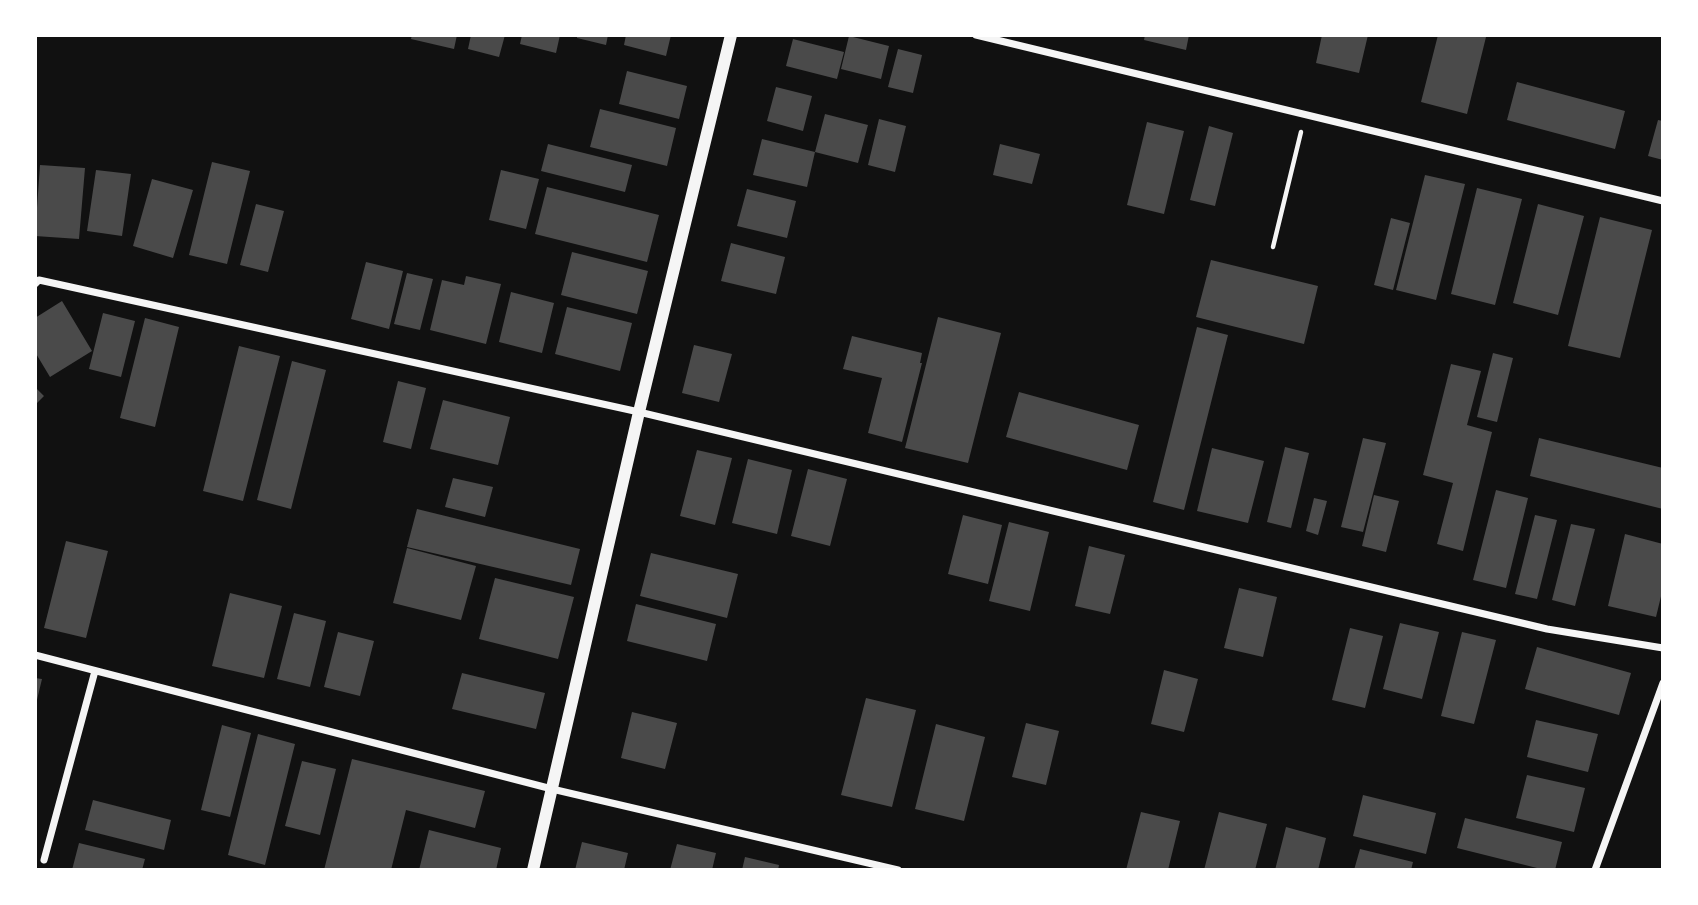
<!DOCTYPE html>
<style>
body{margin:0}
#map{position:relative;width:1698px;height:905px;overflow:hidden;background:#111;font-family:"Varela Round",sans-serif}
canvas{display:block}
.frame{position:absolute;inset:0;border:37px solid #fff;pointer-events:none}
</style>
<div id="map">
<canvas width="1698" height="905"></canvas>
<div class="frame"></div>
</div>
<script>
const c = document.querySelector('canvas').getContext('2d');
c.lineJoin = 'round';
function paint(path, color) { c.fillStyle = color; c.fill(path, 'evenodd'); }
const shape = rows => new Path2D(rows.map(r => 'M' + r).join(''));
function stroke(path, color, width, dash) { c.strokeStyle = color; c.lineWidth = width; c.lineCap = dash ? 'butt' : 'round'; c.setLineDash(dash || []); c.stroke(path); }
paint(shape([
 [412,35,457,35,454,49,411,39],
 [471,35,505,35,499,57,468,49],
 [522,35,560,35,556,53,520,44],
 [577,35,608,35,606,45,577,38],
 [626,35,671,35,666,56,624,45],
 [1145,35,1189,35,1186,50,1144,40],
 [1322,35,1368,35,1359,73,1316,63],
 [1438,35,1478,35,1486,37,1467,114,1421,102],
 [849,36,889,46,881,79,841,69],
 [793,39,844,52,837,79,786,66],
 [898,49,922,55,913,93,888,87],
 [627,71,687,86,679,119,619,104],
 [1517,82,1625,111,1615,149,1507,120],
 [776,87,812,96,803,131,767,121],
 [600,109,676,128,667,166,590,147],
 [825,114,868,125,858,163,815,152],
 [879,119,906,126,895,172,868,165],
 [1658,120,1663,121,1663,160,1648,156],
 [1147,122,1184,131,1164,214,1127,205],
 [1209,126,1233,133,1215,206,1190,200],
 [762,139,815,152,807,187,753,175],
 [548,144,632,165,625,192,541,171],
 [1000,144,1040,154,1032,184,993,175],
 [212,162,250,171,227,264,189,255],
 [40,165,85,168,79,239,35,236],
 [96,170,131,174,122,236,87,231],
 [501,170,539,179,526,229,489,220],
 [1425,175,1465,184,1436,300,1396,290],
 [152,179,193,190,173,258,133,246],
 [547,187,659,215,647,262,535,234],
 [1477,188,1522,199,1495,305,1451,294],
 [747,189,796,201,787,238,737,226],
 [256,204,284,211,268,272,240,265],
 [1538,204,1584,216,1558,315,1513,303],
 [1600,217,1652,230,1620,358,1568,346],
 [1391,218,1410,223,1393,290,1374,285],
 [731,243,785,257,776,294,721,281],
 [572,252,648,271,637,314,561,295],
 [1211,260,1318,286,1304,344,1196,317],
 [366,262,403,271,389,329,351,319],
 [407,273,433,279,420,330,394,324],
 [466,276,501,284,486,344,430,330,442,280,464,285],
 [511,292,554,303,542,353,499,342],
 [62,301,92,351,50,377,35,352,35,318],
 [567,307,632,323,620,371,555,354],
 [103,313,135,321,121,377,89,369],
 [938,317,1001,333,968,463,905,448],
 [145,318,179,327,155,427,120,418],
 [1197,327,1228,335,1184,510,1153,502],
 [852,336,922,353,920,363,922,363,902,442,868,433,882,378,843,369],
 [694,345,732,354,719,402,682,393],
 [239,346,280,356,243,501,203,491],
 [1493,353,1513,358,1497,422,1477,417],
 [292,361,326,370,291,509,257,500],
 [1451,364,1481,371,1467,425,1492,432,1463,551,1437,544,1453,483,1423,475],
 [398,381,426,388,411,449,383,442],
 [35,387,44,396,35,405],
 [1019,392,1139,425,1127,470,1006,437],
 [443,400,510,417,498,465,430,449],
 [1363,438,1386,443,1363,532,1341,527],
 [1539,438,1663,468,1663,509,1530,476],
 [1285,447,1309,453,1291,528,1267,522],
 [1212,448,1264,461,1248,523,1197,511],
 [697,450,732,458,715,525,680,516],
 [748,459,792,470,777,534,732,523],
 [808,469,847,479,830,546,791,536],
 [453,478,493,487,485,517,445,507],
 [1496,490,1528,498,1506,588,1473,580],
 [1374,495,1399,501,1386,552,1362,546],
 [1314,498,1327,501,1318,535,1306,531],
 [417,509,580,549,571,585,407,547],
 [963,515,1002,525,988,584,948,574],
 [1535,515,1557,520,1537,599,1515,594],
 [1009,522,1049,532,1030,611,989,601],
 [1571,524,1595,529,1575,606,1552,600],
 [1625,534,1663,544,1663,588,1656,617,1608,606],
 [66,541,108,551,86,638,44,628],
 [1089,546,1125,555,1110,614,1075,606],
 [407,548,476,566,461,620,393,603],
 [651,553,738,574,727,618,640,596],
 [495,578,574,597,558,659,479,639],
 [1239,588,1277,597,1263,657,1224,648],
 [230,593,282,606,264,678,212,666],
 [636,604,716,624,707,661,627,641],
 [294,613,326,621,310,687,277,679],
 [1400,623,1439,632,1422,699,1383,689],
 [1350,628,1383,636,1365,708,1332,700],
 [338,632,374,641,360,696,324,687],
 [1462,632,1496,640,1474,724,1441,716],
 [1537,647,1631,673,1619,715,1525,689],
 [1164,670,1198,679,1184,732,1151,724],
 [462,673,545,693,536,729,452,709],
 [35,678,42,679,36,704,35,703],
 [866,698,916,710,892,807,841,795],
 [632,712,677,723,665,769,621,758],
 [1536,720,1598,734,1588,772,1527,757],
 [1026,723,1059,731,1046,785,1012,777],
 [936,724,985,737,964,821,915,809],
 [222,725,251,733,230,817,201,810],
 [258,734,295,744,265,865,228,855],
 [352,759,485,791,475,828,406,810,391,870,324,870],
 [302,761,336,769,320,835,285,826],
 [1527,775,1585,788,1574,832,1516,818],
 [1363,795,1436,813,1426,854,1353,836],
 [93,800,171,820,164,850,85,830],
 [1141,812,1180,821,1168,870,1126,870],
 [1219,812,1267,824,1255,870,1204,870],
 [1465,818,1562,842,1555,870,1545,870,1457,848],
 [1286,827,1326,838,1318,870,1275,870],
 [429,830,501,848,496,870,419,870],
 [582,842,628,853,624,870,575,870],
 [79,843,145,859,142,870,72,870],
 [677,844,716,853,712,870,670,870],
 [1360,849,1413,862,1411,870,1354,870],
 [745,857,779,865,778,870,742,870]
]), '#4a4a4a');
stroke(shape([
 [1273,247,1301,132]
]), '#f5f5f5', 4.5);
stroke(shape([
 [976,35,1663,201],
 [35,284,39,280,639,412,1547,629,1663,648],
 [35,655,552,789,898,870],
 [44,860,95,671],
 [1595,870,1663,683]
]), '#f5f5f5', 7);
stroke(shape([
 [533,870,639,412,731,35]
]), '#f5f5f5', 12);
</script>
